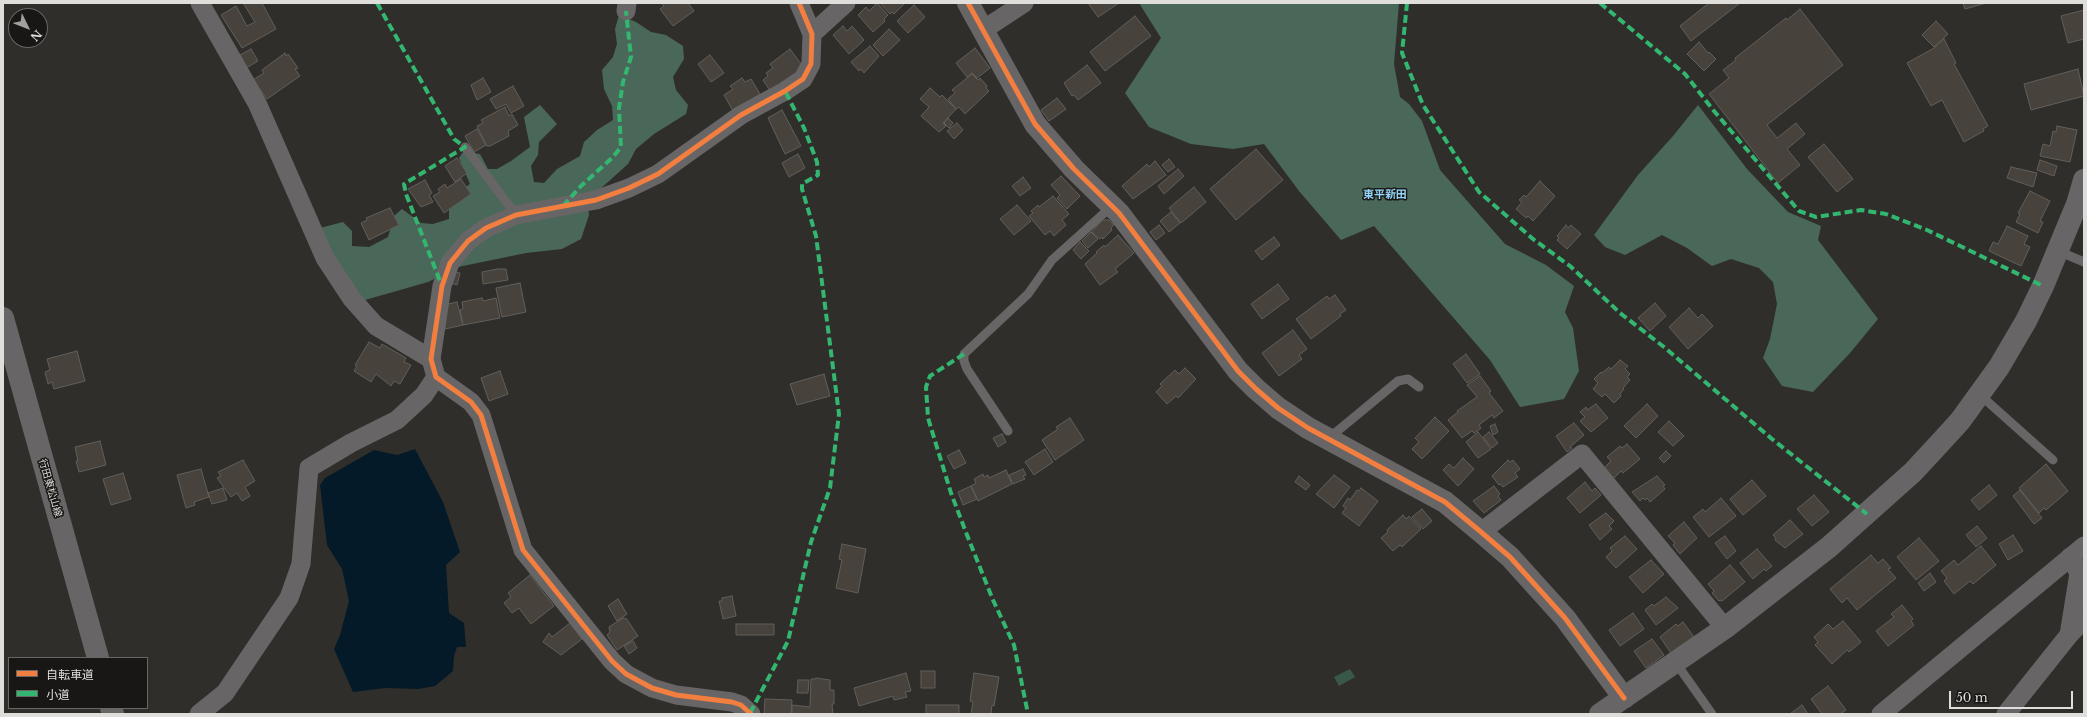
<!DOCTYPE html>
<meta charset="utf-8">
<style>
body{margin:0}
#map{position:relative;width:2087px;height:717px;overflow:hidden;background:#302e2b;font-family:"Libre Baskerville","Noto Sans JP",serif}
canvas{display:block}
.frame{position:absolute;inset:0;border:4px solid #dfdedb;pointer-events:none}
.legend{position:absolute;left:8px;top:657px;width:140px;height:52px;box-sizing:border-box;background:#181715;border:1px solid #686764;margin:0;padding:5px 7px;list-style:none;font-size:12px;color:#dfdedb}
.legend li{display:flex;align-items:center;gap:8px;height:20px}
.legend b{width:20px;border:1px solid #686764}
.north{position:absolute;left:8px;top:8px;width:40px;height:40px;box-sizing:border-box;background:#181715;border:1px solid #686764;border-radius:50%;rotate:133deg;font-size:11px;font-weight:700;line-height:16px;text-align:center;color:#dfdedb}
.north::after{content:'';display:block;margin:auto;width:14px;height:18px;background:#a2a09d;clip-path:polygon(50% 0,100% 100%,50% 72%,0 100%)}
.scale{position:absolute;left:1949px;top:691px;width:124px;height:18px;box-sizing:border-box;border:2px solid #dfdedb;border-top:0;padding-left:5px;font-size:12px;line-height:14px;white-space:nowrap;color:#dfdedb;-webkit-text-stroke:3px #181715;paint-order:stroke}
</style>
<div id="map">
<canvas width="2087" height="717"></canvas>
<div class="frame"></div>
<ul class="legend">
<li><b style="height:5px;background:#f27e40"></b>自転車道</li>
<li><b style="height:5px;background:#33b770"></b>小道</li>
</ul>
<div class="north">N</div>
<div class="scale">50 m</div>
</div>
<script>
const c = document.querySelector('canvas').getContext('2d');
c.lineJoin = 'round';
function paint(path, color) { c.fillStyle = color; c.fill(path, 'evenodd'); }
const shape = rows => new Path2D(rows.map(r => 'M' + r).join(''));
function stroke(path, color, width, dash) { c.strokeStyle = color; c.lineWidth = width; c.lineCap = dash ? 'butt' : 'round'; c.setLineDash(dash || []); c.stroke(path); }
function drawText(font, color, halo, rows, align = 'center') {
  c.font = font + ' "Libre Baskerville","Noto Sans JP",serif'; c.lineWidth = 3; c.setLineDash([]); c.textBaseline = 'middle'; c.strokeStyle = halo; c.fillStyle = color; for (const [text, x, y, turn = 0] of rows) {
    c.save(); c.translate(x, y); c.rotate((+turn || 0) * Math.PI / 180); c.textAlign = isNaN(turn) ? turn : align; if (halo) c.strokeText(text, 0, 0); c.fillText(text, 0, 0); c.restore();
  }
}
paint(shape([
 [1350,669,1355,677,1339,686,1334,677]
]), '#3a5849');
paint(shape([
 [1139,3,1399,3,1394,64,1400,97,1409,104,1422,121,1440,170,1505,244,1546,265,1574,286,1565,312,1573,328,1579,371,1564,399,1520,407,1490,360,1374,226,1341,240,1299,191,1264,144,1233,149,1191,144,1149,127,1125,93,1161,38],
 [619,15,636,22,651,32,666,35,683,46,684,59,673,77,676,90,688,105,686,114,654,134,636,149,628,164,587,201,589,215,581,239,562,249,526,253,458,267,428,282,365,300,354,295,320,228,343,222,352,231,352,246,369,247,388,237,394,216,402,209,421,223,433,224,449,219,449,206,459,192,470,184,459,158,463,152,480,154,488,169,497,169,511,161,530,147,524,117,540,105,557,124,539,142,538,155,531,166,534,182,544,183,557,169,580,156,584,142,597,130,613,120,612,106,604,89,602,70,613,57,617,44,615,29],
 [1698,105,1747,169,1788,212,1821,226,1818,240,1878,319,1850,353,1813,392,1782,386,1763,358,1770,339,1777,304,1773,282,1759,268,1731,259,1712,266,1687,248,1662,235,1625,255,1605,247,1594,235,1638,175,1673,136]
]), '#4a6859');
paint(shape([
 [415,449,443,502,460,552,446,565,449,613,464,623,466,647,457,647,454,656,453,671,435,686,418,689,386,688,353,692,334,649,340,635,349,601,342,569,327,545,320,485,325,478,374,450,397,455]
]), '#041a28');
const building = shape([
 [243,3,262,3,276,29,242,48,221,15,236,6,247,26,255,22,243,3],
 [661,3,688,3,694,11,673,26,660,9,664,6,661,3],
 [877,3,888,15,884,19,885,21,873,32,858,15,866,7,869,11,877,3],
 [880,3,905,3,894,14,892,12,890,14,880,3],
 [1088,3,1119,3,1098,17,1088,3],
 [1709,3,1740,3,1691,41,1680,26,1709,3],
 [1963,3,1986,3,1965,9,1963,3],
 [914,5,925,17,908,33,897,21,914,5],
 [1800,9,1843,65,1767,125,1777,138,1796,123,1805,134,1787,149,1800,165,1778,183,1709,94,1729,78,1723,70,1736,60,1735,58,1786,18,1787,20,1800,9],
 [2084,10,2084,39,2068,43,2061,16,2084,10],
 [1135,16,1151,36,1105,71,1090,52,1135,16],
 [1936,21,1948,34,1934,47,1922,35,1936,21],
 [843,26,847,31,852,26,864,40,849,54,833,35,843,26],
 [889,29,900,40,883,56,873,45,889,29],
 [1944,39,1956,63,1954,64,1988,126,1983,129,1984,131,1964,142,1942,100,1931,106,1907,63,1934,48,1944,39],
 [1699,42,1708,53,1709,52,1716,59,1704,71,1687,54,1699,42],
 [870,46,879,56,864,73,861,69,859,71,851,62,870,46],
 [975,48,990,68,977,78,972,73,967,77,956,63,975,48],
 [251,49,258,61,246,68,240,55,251,49],
 [790,49,804,68,771,92,763,80,768,76,766,73,773,68,770,64,790,49],
 [285,53,286,56,288,54,298,68,295,69,300,76,267,99,253,80,264,73,262,70,285,53],
 [710,55,724,73,711,82,698,64,710,55],
 [1087,65,1101,83,1078,100,1074,95,1072,96,1064,83,1087,65],
 [2078,69,2084,96,2031,110,2024,84,2078,69],
 [972,74,978,80,980,78,987,86,986,88,989,91,965,114,959,107,956,109,948,99,955,93,952,90,972,74],
 [483,78,491,92,477,100,471,85,483,78],
 [742,78,745,82,751,79,760,94,733,111,724,95,733,89,730,86,742,78],
 [513,86,524,106,511,113,506,104,496,109,490,99,513,86],
 [930,88,940,97,942,95,956,109,943,123,946,126,939,132,921,116,929,107,920,99,930,88],
 [1057,98,1066,109,1049,121,1041,110,1057,98],
 [505,107,509,116,512,114,518,125,508,131,509,136,490,146,487,146,477,126,483,123,481,120,505,107],
 [782,110,801,146,785,154,768,118,782,110],
 [948,118,953,123,949,128,944,123,948,118],
 [957,123,963,130,954,139,947,131,957,123],
 [2057,126,2077,130,2070,162,2040,156,2043,144,2050,146,2053,131,2056,132,2057,126],
 [477,129,486,145,474,152,465,136,477,129],
 [1824,144,1853,179,1837,192,1808,157,1824,144],
 [1256,149,1283,180,1236,220,1210,189,1256,149],
 [798,154,805,168,789,177,782,163,798,154],
 [457,158,467,173,455,182,445,166,457,158],
 [1169,159,1175,167,1168,172,1162,165,1169,159],
 [2040,160,2057,166,2054,176,2037,170,2040,160],
 [1155,161,1166,175,1133,199,1122,186,1147,164,1149,167,1155,161],
 [2011,167,2037,173,2033,187,2007,178,2011,167],
 [1178,169,1184,176,1164,194,1158,186,1178,169],
 [1061,176,1080,196,1067,209,1057,198,1060,195,1051,185,1061,176],
 [1023,177,1031,188,1020,196,1012,186,1023,177],
 [461,179,471,194,444,213,433,196,440,192,438,189,445,184,447,188,461,179],
 [425,180,432,193,429,195,433,202,421,207,408,189,425,180],
 [1540,181,1555,196,1533,221,1528,216,1526,218,1516,209,1522,202,1519,200,1524,195,1526,197,1540,181],
 [1194,187,1206,202,1181,223,1169,208,1194,187],
 [2030,191,2050,201,2040,221,2043,222,2038,233,2016,222,2020,214,2018,213,2030,191],
 [1053,196,1069,214,1062,220,1066,225,1054,236,1050,231,1045,235,1029,216,1033,213,1031,211,1038,205,1039,207,1053,196],
 [1017,205,1031,221,1014,235,1000,219,1017,205],
 [390,208,399,225,369,240,361,223,367,220,366,218,390,208],
 [1171,212,1180,223,1169,232,1160,221,1171,212],
 [1102,220,1109,220,1114,225,1111,228,1112,230,1103,239,1102,237,1100,239,1092,232,1102,220],
 [1159,225,1165,233,1156,240,1150,232,1159,225],
 [1566,225,1568,228,1571,225,1581,234,1567,249,1557,240,1559,238,1557,236,1566,225],
 [2007,226,2028,236,2024,244,2030,247,2021,266,1989,251,1993,242,1998,244,2007,226],
 [1091,232,1098,239,1088,248,1082,241,1091,232],
 [1118,235,1134,253,1115,269,1118,272,1100,285,1085,264,1097,253,1096,252,1104,245,1105,247,1118,235],
 [1274,237,1280,245,1262,260,1255,251,1274,237],
 [1080,242,1089,251,1081,259,1073,250,1080,242],
 [498,269,506,269,508,280,483,284,482,272,498,269],
 [454,272,460,273,457,285,451,283,454,272],
 [520,283,526,312,502,317,496,288,520,283],
 [1278,284,1289,299,1262,319,1251,304,1278,284],
 [1335,295,1346,310,1340,314,1341,316,1311,339,1296,319,1327,296,1329,299,1335,295],
 [482,298,483,301,496,298,500,318,463,325,460,310,463,309,462,302,482,298],
 [457,302,463,325,445,329,444,305,457,302],
 [1655,303,1666,316,1650,331,1638,318,1655,303],
 [1689,308,1698,318,1702,314,1713,326,1688,349,1669,327,1689,308],
 [1293,330,1307,349,1299,355,1302,359,1279,376,1262,353,1293,330],
 [369,342,380,348,382,344,406,358,404,362,411,365,400,384,394,381,391,386,376,374,371,382,354,371,357,366,355,365,369,342],
 [77,351,85,381,54,389,52,382,48,384,45,372,50,370,47,359,77,351],
 [1466,354,1480,374,1467,383,1453,364,1466,354],
 [1620,360,1628,366,1625,369,1630,374,1627,377,1630,380,1623,388,1624,389,1620,394,1621,396,1614,403,1605,394,1602,397,1593,389,1598,383,1594,379,1601,372,1602,373,1609,367,1611,369,1620,360],
 [1185,368,1196,379,1178,398,1176,396,1167,404,1156,392,1162,386,1160,384,1175,370,1179,374,1185,368],
 [500,371,508,394,489,401,481,378,500,371],
 [824,374,830,396,797,405,790,384,824,374],
 [1480,376,1491,391,1489,393,1503,411,1494,418,1492,415,1479,425,1481,428,1474,433,1472,431,1462,438,1448,420,1458,412,1457,411,1477,397,1467,385,1480,376],
 [1596,404,1608,418,1591,432,1580,421,1585,417,1580,412,1586,407,1587,410,1596,404],
 [1647,404,1658,416,1636,438,1624,426,1647,404],
 [1435,417,1449,431,1422,459,1412,449,1419,442,1415,438,1435,417],
 [1070,418,1084,440,1055,460,1042,440,1058,429,1056,427,1070,418],
 [1669,421,1684,436,1673,446,1658,432,1669,421],
 [1574,423,1584,435,1570,447,1572,448,1567,452,1556,436,1574,423],
 [1495,424,1498,432,1493,435,1490,426,1495,424],
 [1478,432,1491,449,1478,458,1466,442,1478,432],
 [1489,432,1498,443,1492,448,1483,437,1489,432],
 [1002,434,1006,442,998,447,993,438,1002,434],
 [100,441,106,465,79,472,76,461,78,461,75,447,100,441],
 [1627,444,1640,459,1623,473,1621,471,1613,479,1604,468,1611,461,1607,457,1620,446,1622,448,1627,444],
 [1045,449,1053,462,1034,475,1025,462,1045,449],
 [959,450,966,463,954,469,947,456,959,450],
 [1666,451,1671,456,1664,463,1659,458,1666,451],
 [1463,458,1474,469,1458,486,1443,470,1449,464,1454,468,1463,458],
 [243,460,255,481,245,487,250,496,242,501,237,493,231,497,217,478,221,476,218,472,243,460],
 [1508,460,1510,462,1513,460,1520,469,1515,473,1518,477,1503,487,1500,484,1499,485,1492,476,1508,460],
 [2046,464,2068,491,2046,510,2044,508,2039,513,2019,488,2046,464],
 [201,469,209,497,194,502,195,505,186,508,177,475,201,469],
 [1023,469,1026,475,1023,476,1025,479,1013,484,1009,475,1023,469],
 [1006,470,1012,484,978,501,971,486,976,483,974,479,983,474,984,477,988,475,989,478,1006,470],
 [123,473,131,499,111,505,103,479,123,473],
 [1334,475,1350,487,1334,508,1316,494,1334,475],
 [1299,476,1310,485,1306,490,1295,482,1299,476],
 [1657,476,1665,485,1663,486,1665,489,1650,502,1647,498,1645,500,1643,498,1640,501,1632,492,1657,476],
 [1752,480,1766,496,1743,515,1730,499,1752,480],
 [1585,482,1592,491,1595,488,1601,495,1580,513,1567,498,1585,482],
 [1989,485,1997,495,1979,510,1971,500,1989,485],
 [971,486,977,499,963,505,958,492,971,486],
 [1494,486,1500,494,1498,496,1501,500,1484,513,1473,501,1494,486],
 [223,488,227,500,212,504,208,493,223,488],
 [1361,488,1378,501,1359,526,1342,513,1346,508,1343,506,1348,498,1350,500,1357,490,1359,491,1361,488],
 [2020,490,2042,518,2034,524,2013,496,2020,490],
 [1814,495,1829,512,1812,526,1797,509,1814,495],
 [1721,498,1736,516,1709,537,1693,517,1703,509,1705,512,1721,498],
 [1422,509,1432,521,1423,529,1412,517,1422,509],
 [1606,513,1614,521,1609,526,1612,529,1600,540,1589,525,1606,513],
 [1403,515,1406,519,1409,516,1421,529,1402,547,1400,545,1393,551,1381,538,1388,532,1387,530,1403,515],
 [1790,520,1803,534,1785,548,1775,540,1776,538,1773,535,1790,520],
 [1684,522,1697,538,1680,554,1673,545,1675,543,1668,536,1684,522],
 [1977,526,1987,538,1976,547,1966,535,1977,526],
 [2013,535,2023,551,2008,560,1999,544,2013,535],
 [1625,536,1637,549,1616,568,1606,557,1612,551,1610,548,1625,536],
 [1725,536,1736,551,1727,559,1715,543,1725,536],
 [1919,538,1939,561,1916,580,1897,557,1919,538],
 [842,544,866,549,858,593,836,588,842,560,839,559,842,544],
 [1981,546,1996,565,1973,584,1970,581,1954,594,1944,581,1947,578,1941,571,1954,560,1958,565,1981,546],
 [1757,549,1772,566,1766,571,1764,569,1753,579,1740,563,1757,549],
 [1871,555,1878,563,1883,559,1891,568,1888,569,1896,578,1857,610,1847,598,1842,603,1830,589,1871,555],
 [1651,560,1664,574,1643,593,1629,577,1651,560],
 [1730,565,1745,582,1722,601,1720,600,1719,601,1712,593,1714,591,1708,584,1730,565],
 [1930,573,1936,582,1924,591,1918,583,1930,573],
 [530,575,554,606,531,624,519,608,512,613,504,603,511,597,508,593,530,575],
 [732,596,736,616,723,619,719,601,722,601,722,598,732,596],
 [1666,597,1678,608,1656,625,1645,610,1652,604,1654,606,1666,597],
 [618,599,627,614,617,621,608,606,618,599],
 [1902,605,1913,619,1911,621,1914,625,1888,646,1876,631,1894,617,1891,614,1902,605],
 [1633,613,1644,629,1620,646,1609,630,1633,613],
 [623,618,624,619,626,618,638,636,617,650,607,635,610,632,609,627,623,618],
 [1843,621,1861,642,1849,652,1847,650,1832,664,1815,645,1818,642,1814,637,1828,624,1833,629,1843,621],
 [1683,622,1694,637,1671,653,1660,637,1676,624,1678,626,1683,622],
 [570,623,582,639,561,655,543,642,549,633,552,637,570,623],
 [736,624,774,624,774,635,736,635,736,624],
 [1652,639,1664,655,1646,668,1634,651,1652,639],
 [633,641,637,648,629,654,624,646,633,641],
 [921,671,935,671,935,688,921,688,921,671],
 [906,673,911,691,905,692,907,697,894,700,893,696,859,706,854,688,906,673],
 [974,673,999,677,994,706,992,705,991,714,971,714,973,702,970,701,974,673],
 [816,678,830,680,830,690,834,690,834,704,832,704,833,714,792,714,792,705,810,707,811,679,815,679,816,678],
 [798,680,809,680,808,693,797,693,798,680],
 [1828,686,1846,710,1840,714,1822,714,1811,699,1828,686],
 [765,699,792,700,791,714,764,714,765,699],
 [926,705,959,705,959,714,926,714,926,705],
 [1802,705,1808,714,1790,714,1802,705]
]);
paint(building, '#47433c');
stroke(building, '#605f5c', 1);
stroke(shape([
 [465,147,516,215],
 [2058,251,2084,262],
 [1979,394,2053,460],
 [1008,431,967,369,964,361,964,354,1028,294,1052,260,1112,206],
 [1329,438,1398,381,1408,379,1419,387],
 [1676,663,1712,714]
]), '#676565', 9);
stroke(shape([
 [200,3,257,103,325,258,352,299,376,326,431,359],
 [626,11,627,3],
 [983,30,1024,3],
 [812,34,846,3],
 [1481,532,1582,454,1725,628],
 [2069,635,2079,573,2070,557],
 [199,714,225,693,289,598,301,564,309,468,351,443,397,420,424,395,436,377],
 [751,714,741,705,732,702,676,695,652,688,626,674,612,661,523,550,481,415,471,402,436,377,431,359,442,286,450,263,468,241,486,228,516,215,596,200,629,188,658,174,741,115,785,91,803,79,811,64,812,34,799,3],
 [1881,714,2084,546],
 [2006,714,2069,635,2084,619]
]), '#676565', 19);
stroke(shape([
 [968,3,1035,124,1074,169,1119,213,1238,371,1256,389,1278,408,1308,428,1445,502,1481,532,1510,557,1565,618,1624,698],
 [1600,714,1725,628,1829,547,1913,472,1939,444,1960,421,1999,367,2026,321,2043,286,2077,204,2084,180]
]), '#676565', 22);
stroke(shape([
 [3,318,98,658],
 [111,708,113,714]
]), '#676565', 22);
stroke(shape([
 [377,3,454,139,465,147,404,184,406,194,442,286],
 [1407,3,1402,53,1423,105,1479,192,1533,239,1570,266,1620,313,1664,347,1772,439,1867,514],
 [1600,3,1685,74,1714,111,1799,211,1816,217,1861,210,1886,214,1927,230,2043,286],
 [563,206,581,186,613,157,621,147,619,108,623,82,631,57,626,11],
 [964,354,930,376,926,387,928,418,951,493,967,535,993,600,1014,645,1028,714],
 [750,713,788,641,811,542,830,488,839,414,816,236,802,189,802,184,818,175,817,162,804,128,785,91]
]), '#33b770', 4, [8, 4]);
stroke(shape([
 [968,3,1035,124,1074,169,1119,213,1238,371,1256,389,1278,408,1308,428,1445,502,1481,532,1510,557,1565,618,1624,698],
 [751,714,741,705,732,702,676,695,652,688,626,674,612,661,523,550,481,415,471,402,436,377,431,359,442,286,450,263,468,241,486,228,516,215,596,200,629,188,658,174,741,115,785,91,803,79,811,64,812,34,799,3]
]), '#f27e40', 5);
drawText('10px', '#dfdedb', '#181715', [
 ["行田東松山線",50,488,74]
]);
drawText('bold 11px', '#96d5f8', '#181715', [
 ["東平新田",1385,195]
]);
</script>
